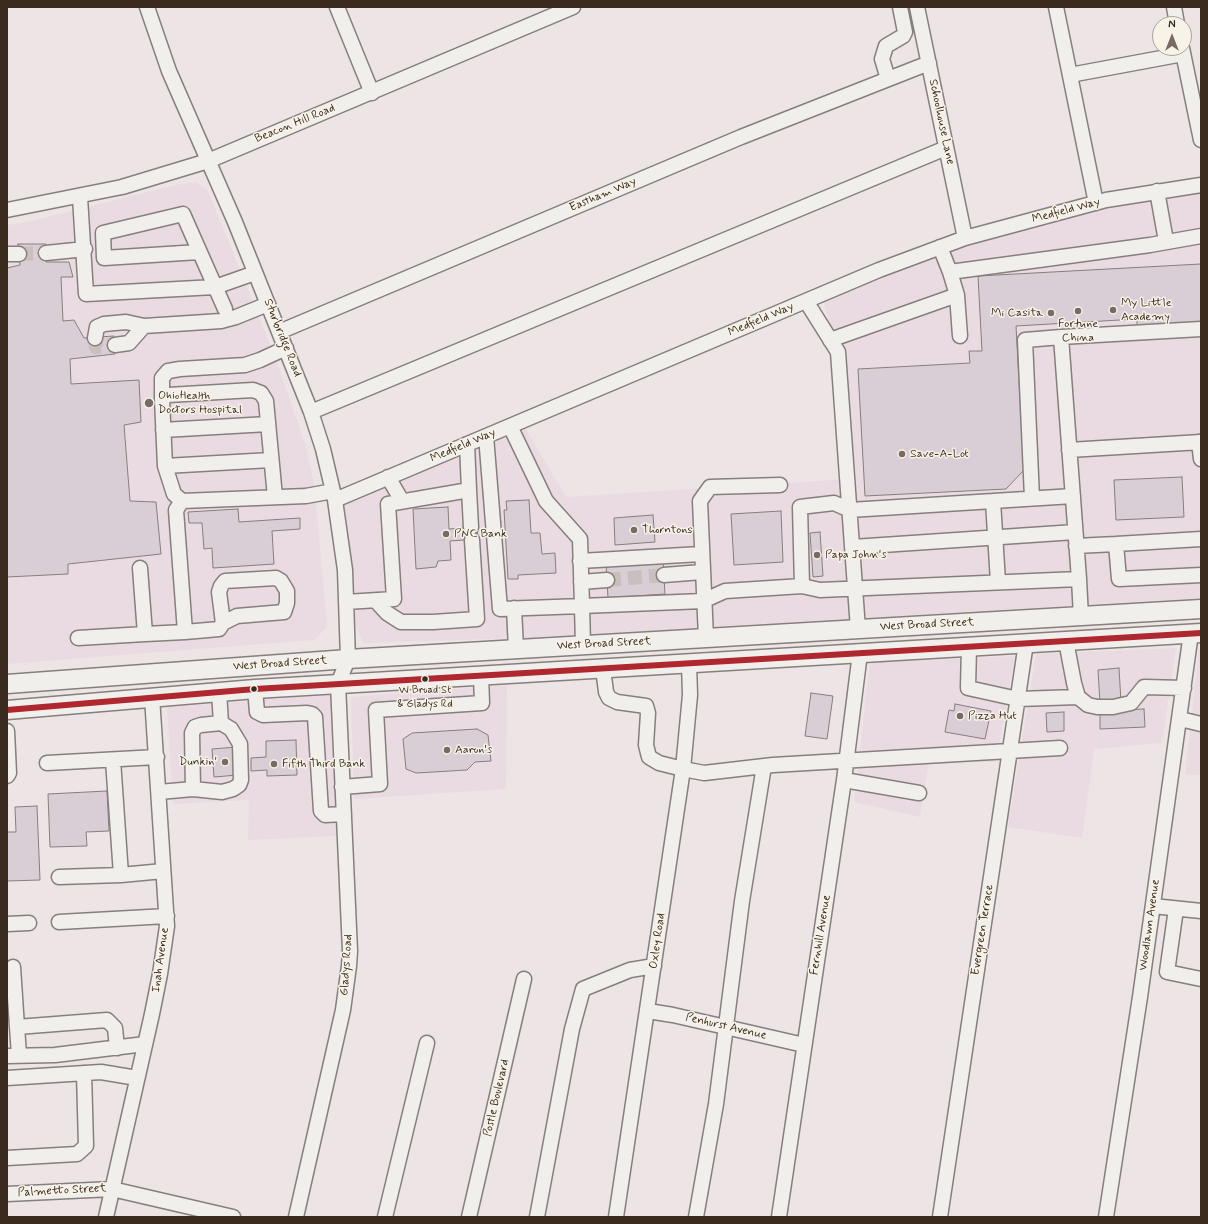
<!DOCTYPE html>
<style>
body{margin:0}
#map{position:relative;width:1208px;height:1224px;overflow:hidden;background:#ece4e5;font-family:Mynerve,sans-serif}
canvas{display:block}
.frame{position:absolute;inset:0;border:8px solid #3b2a1e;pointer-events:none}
.north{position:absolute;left:1152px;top:16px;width:40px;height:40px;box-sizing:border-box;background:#f7f3e8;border:1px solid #aca397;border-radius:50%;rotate:0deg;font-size:11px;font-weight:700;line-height:16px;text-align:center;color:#3b2a1e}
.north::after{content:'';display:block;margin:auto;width:14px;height:18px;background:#796b64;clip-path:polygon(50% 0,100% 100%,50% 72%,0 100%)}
</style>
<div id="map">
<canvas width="1208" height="1224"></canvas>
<div class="frame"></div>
<div class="north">N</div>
</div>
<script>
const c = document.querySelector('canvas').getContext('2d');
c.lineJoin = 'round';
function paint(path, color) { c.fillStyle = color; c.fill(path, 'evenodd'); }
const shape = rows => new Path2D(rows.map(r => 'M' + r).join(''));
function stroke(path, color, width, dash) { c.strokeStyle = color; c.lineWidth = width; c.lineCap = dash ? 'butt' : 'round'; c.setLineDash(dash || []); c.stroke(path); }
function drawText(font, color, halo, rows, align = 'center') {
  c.font = font + ' Mynerve,sans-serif'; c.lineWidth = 3; c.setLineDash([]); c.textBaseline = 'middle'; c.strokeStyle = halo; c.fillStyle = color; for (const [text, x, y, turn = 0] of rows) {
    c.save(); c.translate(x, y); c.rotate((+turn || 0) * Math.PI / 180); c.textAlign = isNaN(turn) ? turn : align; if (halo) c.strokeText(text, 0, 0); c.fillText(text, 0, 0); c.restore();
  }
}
paint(shape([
 [197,182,208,191,276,359,306,447,315,489,327,627,314,640,7,664,7,225,27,222,175,185],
 [1201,185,1201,598,527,638,363,643,346,602,335,500,521,421,566,497,849,479,845,389,822,294,965,238],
 [1176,648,1162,743,1094,749,1082,838,1008,827,1036,654],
 [1199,650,1201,650,1201,775,1185,774],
 [1015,656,996,762,929,762,920,817,854,802,870,662],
 [507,685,506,789,354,799,351,697],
 [330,695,338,836,248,840,249,800,173,804,167,707]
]), '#eadbe3');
const building = shape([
 [18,244,46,244,46,262,69,262,73,277,61,277,63,321,74,320,84,338,114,336,115,354,70,359,71,384,139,380,141,422,124,425,130,501,156,502,161,554,68,564,68,574,7,577,7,268,20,265,18,244],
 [1201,264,1201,324,1137,327,1137,319,1016,326,1024,470,1006,489,865,496,858,369,970,363,969,351,982,351,978,276,1201,264],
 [1182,477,1184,517,1116,520,1114,480,1182,477],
 [529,500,531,533,540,533,542,554,555,553,556,573,518,575,518,579,508,579,504,510,507,510,506,501,529,500],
 [448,507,449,529,477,527,478,539,450,541,451,560,438,561,436,567,416,569,413,509,448,507],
 [238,509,239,522,300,518,300,529,272,531,274,564,213,568,212,548,204,549,202,523,189,523,188,512,238,509],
 [781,511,783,562,734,565,731,514,781,511],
 [653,515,655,542,615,545,614,518,653,515],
 [820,532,823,576,813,577,810,533,820,532],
 [663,560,665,594,608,598,606,564,663,560],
 [1119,668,1121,702,1100,703,1098,670,1119,668],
 [811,693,833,696,827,739,805,736,811,693],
 [955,704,991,711,985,739,945,732,949,710,954,711,955,704],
 [1144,709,1145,727,1100,729,1100,711,1144,709],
 [1064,712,1064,731,1047,732,1046,713,1064,712],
 [477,729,488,735,491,761,475,762,467,770,416,773,406,769,403,739,412,733,477,729],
 [296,740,297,775,267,776,267,770,251,771,251,758,266,757,266,741,296,740],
 [237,747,238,775,214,777,212,749,237,747],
 [107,791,109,831,86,832,87,846,50,847,48,794,107,791],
 [37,806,40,880,7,881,7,832,16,832,15,807,37,806]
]);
paint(building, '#d9ced5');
stroke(building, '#867f7c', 1);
stroke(shape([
 [19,254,46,253],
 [95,338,96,347,115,345],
 [607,580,664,575]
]), '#c9bfbd', 14, [14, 7]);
const minor = shape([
 [147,7,169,71,235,222,311,412,323,449,335,500,345,570,348,659,338,684,350,951,349,966,343,1010,296,1217],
 [337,7,372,93],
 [917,7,965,238],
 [1056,7,1096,203],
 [1174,7,1177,24],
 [1182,48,1201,140],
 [1070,75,1183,54],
 [888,79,882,59,886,46,903,36,905,32,900,7],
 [1157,191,1166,241],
 [80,197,86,294,215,287,255,273],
 [7,210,122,187,208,161,573,7],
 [940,247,950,272],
 [199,252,104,258,103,233,183,214,225,309],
 [46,253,85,249],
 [7,254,19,254],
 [957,295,960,336],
 [806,301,838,352,858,629],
 [279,332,741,137,929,63],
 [95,338,97,327,104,324,126,322,144,326,221,321,236,317,268,304],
 [830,340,957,295,950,272,1150,245,1201,236],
 [115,345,129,343,144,326],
 [162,399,162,378,168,371,180,369,245,365,260,360,286,348],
 [311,412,946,148],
 [510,426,546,501,580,539,582,606,703,601,725,591,802,586,820,590,1079,579,1061,337,1201,329],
 [163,430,268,424],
 [486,436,500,609,582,606,583,645],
 [1199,442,1201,459],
 [1069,450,1201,442],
 [165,466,271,460],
 [388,477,402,501],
 [469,490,471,527],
 [275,497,266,401,261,393,253,390,168,395,162,399,165,466,174,494,182,501,306,496,333,491],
 [1032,498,1025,340,1061,337],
 [335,500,879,270,965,238,1106,200,1201,185],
 [182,501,176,510,185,632,219,629,223,623,237,616,284,612,287,603,287,591,281,581,276,578,225,581,221,586,219,592,223,623],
 [993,501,998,582],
 [1116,544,1201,539],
 [1076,546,1116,544,1119,579,1201,575],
 [853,547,1075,532],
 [580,561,701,554],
 [140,568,145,634,185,632],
 [664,575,702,572],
 [1079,579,1081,617],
 [581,582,607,580],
 [802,586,800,507,834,503,850,510,1073,496],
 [376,601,387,613,401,622,433,622,477,619,472,540],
 [346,602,394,599,388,504,469,490,467,444],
 [514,608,516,649],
 [78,638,145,634],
 [706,638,700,501,710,487,780,485],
 [1066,641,1074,683,1078,697,1088,705,1097,707,1113,707,1131,703,1144,687,1184,688],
 [969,647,968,688,1018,699,1078,697],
 [603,668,606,692,609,698,617,702,646,706,648,713,646,745,649,757,659,763,683,769,704,773,773,765,1060,748],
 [255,689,257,712,263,715,307,713,312,714,315,717,321,811,325,815,344,814],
 [1180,719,1201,724],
 [7,731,9,773,7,776],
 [47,763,157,757],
 [844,780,919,793],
 [342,787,380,784,376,710,482,703,481,676],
 [193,789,222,792,233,789,239,785,241,780,240,744,231,729,221,723],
 [159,792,193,789,192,733,195,727,201,725,221,723,219,692],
 [121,875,163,871],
 [59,877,121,875,113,760],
 [1153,906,1201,911],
 [1176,909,1167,972,1201,979],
 [59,922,167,916],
 [7,924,29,923],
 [13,967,17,1027,107,1020,115,1028,117,1048],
 [648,1011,673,1015,804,1045],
 [17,1027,19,1055],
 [7,1056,55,1055,145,1044],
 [7,1078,101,1072,137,1078],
 [7,1158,77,1154,86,1146,84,1073],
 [7,1194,112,1189,233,1217],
 [106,1217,152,1014,160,974,167,926,152,697],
 [385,1217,427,1043],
 [469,1217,524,979],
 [537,1217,572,1029,583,989,630,970,654,966],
 [616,1217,683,769,690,695,689,664],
 [696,1217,716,1104,742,901,764,766],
 [779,1217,844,780,860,653],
 [940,1217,1026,643],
 [1106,1217,1140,997,1191,633]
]);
const major = shape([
 [7,684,348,659,1201,609],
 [7,710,255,689,1201,633]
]);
stroke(minor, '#867f7c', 17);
stroke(major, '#867f7c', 21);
stroke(minor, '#f1efec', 14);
stroke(major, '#f1efec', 18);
stroke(shape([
 [7,710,255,689,1201,633]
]), '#af272f', 6);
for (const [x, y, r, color] of [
 [1113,310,4,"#796b64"],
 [1078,311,4,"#796b64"],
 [1051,313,4,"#796b64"],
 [149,403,5,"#796b64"],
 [902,454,4,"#796b64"],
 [634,530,4,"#796b64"],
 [446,534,4,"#796b64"],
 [817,555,4,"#796b64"],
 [425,679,3.5,"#3b2a1e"],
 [254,689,3.5,"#3b2a1e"],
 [960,716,4,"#796b64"],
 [447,750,4,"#796b64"],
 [225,762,4,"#796b64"],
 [274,764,4,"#796b64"]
]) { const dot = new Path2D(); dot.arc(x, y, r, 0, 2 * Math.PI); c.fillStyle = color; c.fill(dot); stroke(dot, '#f7f3e8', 1.5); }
drawText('11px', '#3b2a1e', '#f7f3e8', [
 ["W Broad St",425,691],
 ["& Gladys Rd",425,705]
]);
drawText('12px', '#3b2a1e', '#f7f3e8', [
 ["Schoolhouse Lane",941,122,78],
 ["Beacon Hill Road",295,124,-22],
 ["Eastham Way",603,195,-23],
 ["Medfield Way",1066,211,-15],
 ["Medfield Way",761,320,-23],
 ["Sturbridge Road",282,338,68],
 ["Medfield Way",463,446,-23],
 ["West Broad Street",927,625,-3],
 ["West Broad Street",604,644,-3],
 ["West Broad Street",280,664,-4],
 ["Woodlawn Avenue",1150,925,-82],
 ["Evergreen Terrace",983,930,-81],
 ["Fernhill Avenue",821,935,-81],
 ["Oxley Road",658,941,-82],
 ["Inah Avenue",161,960,-82],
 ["Gladys Road",347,965,-86],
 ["Penhurst Avenue",726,1027,13],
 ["Postle Boulevard",497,1098,-77],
 ["Palmetto Street",62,1191,-3]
]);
drawText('12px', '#3b2a1e', '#f7f3e8', [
 ["My Little",1121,303],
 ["Academy",1121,317],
 ["Mi Casita",1043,313,"right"],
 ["Fortune",1078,324,"center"],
 ["China",1078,338,"center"],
 ["OhioHealth",158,396],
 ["Doctors Hospital",158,410],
 ["Save-A-Lot",910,454],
 ["Thorntons",642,530],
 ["PNC Bank",454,534],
 ["Papa John's",825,555],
 ["Pizza Hut",968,716],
 ["Aaron's",455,750],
 ["Dunkin'",217,762,"right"],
 ["Fifth Third Bank",282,764]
], 'left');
</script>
